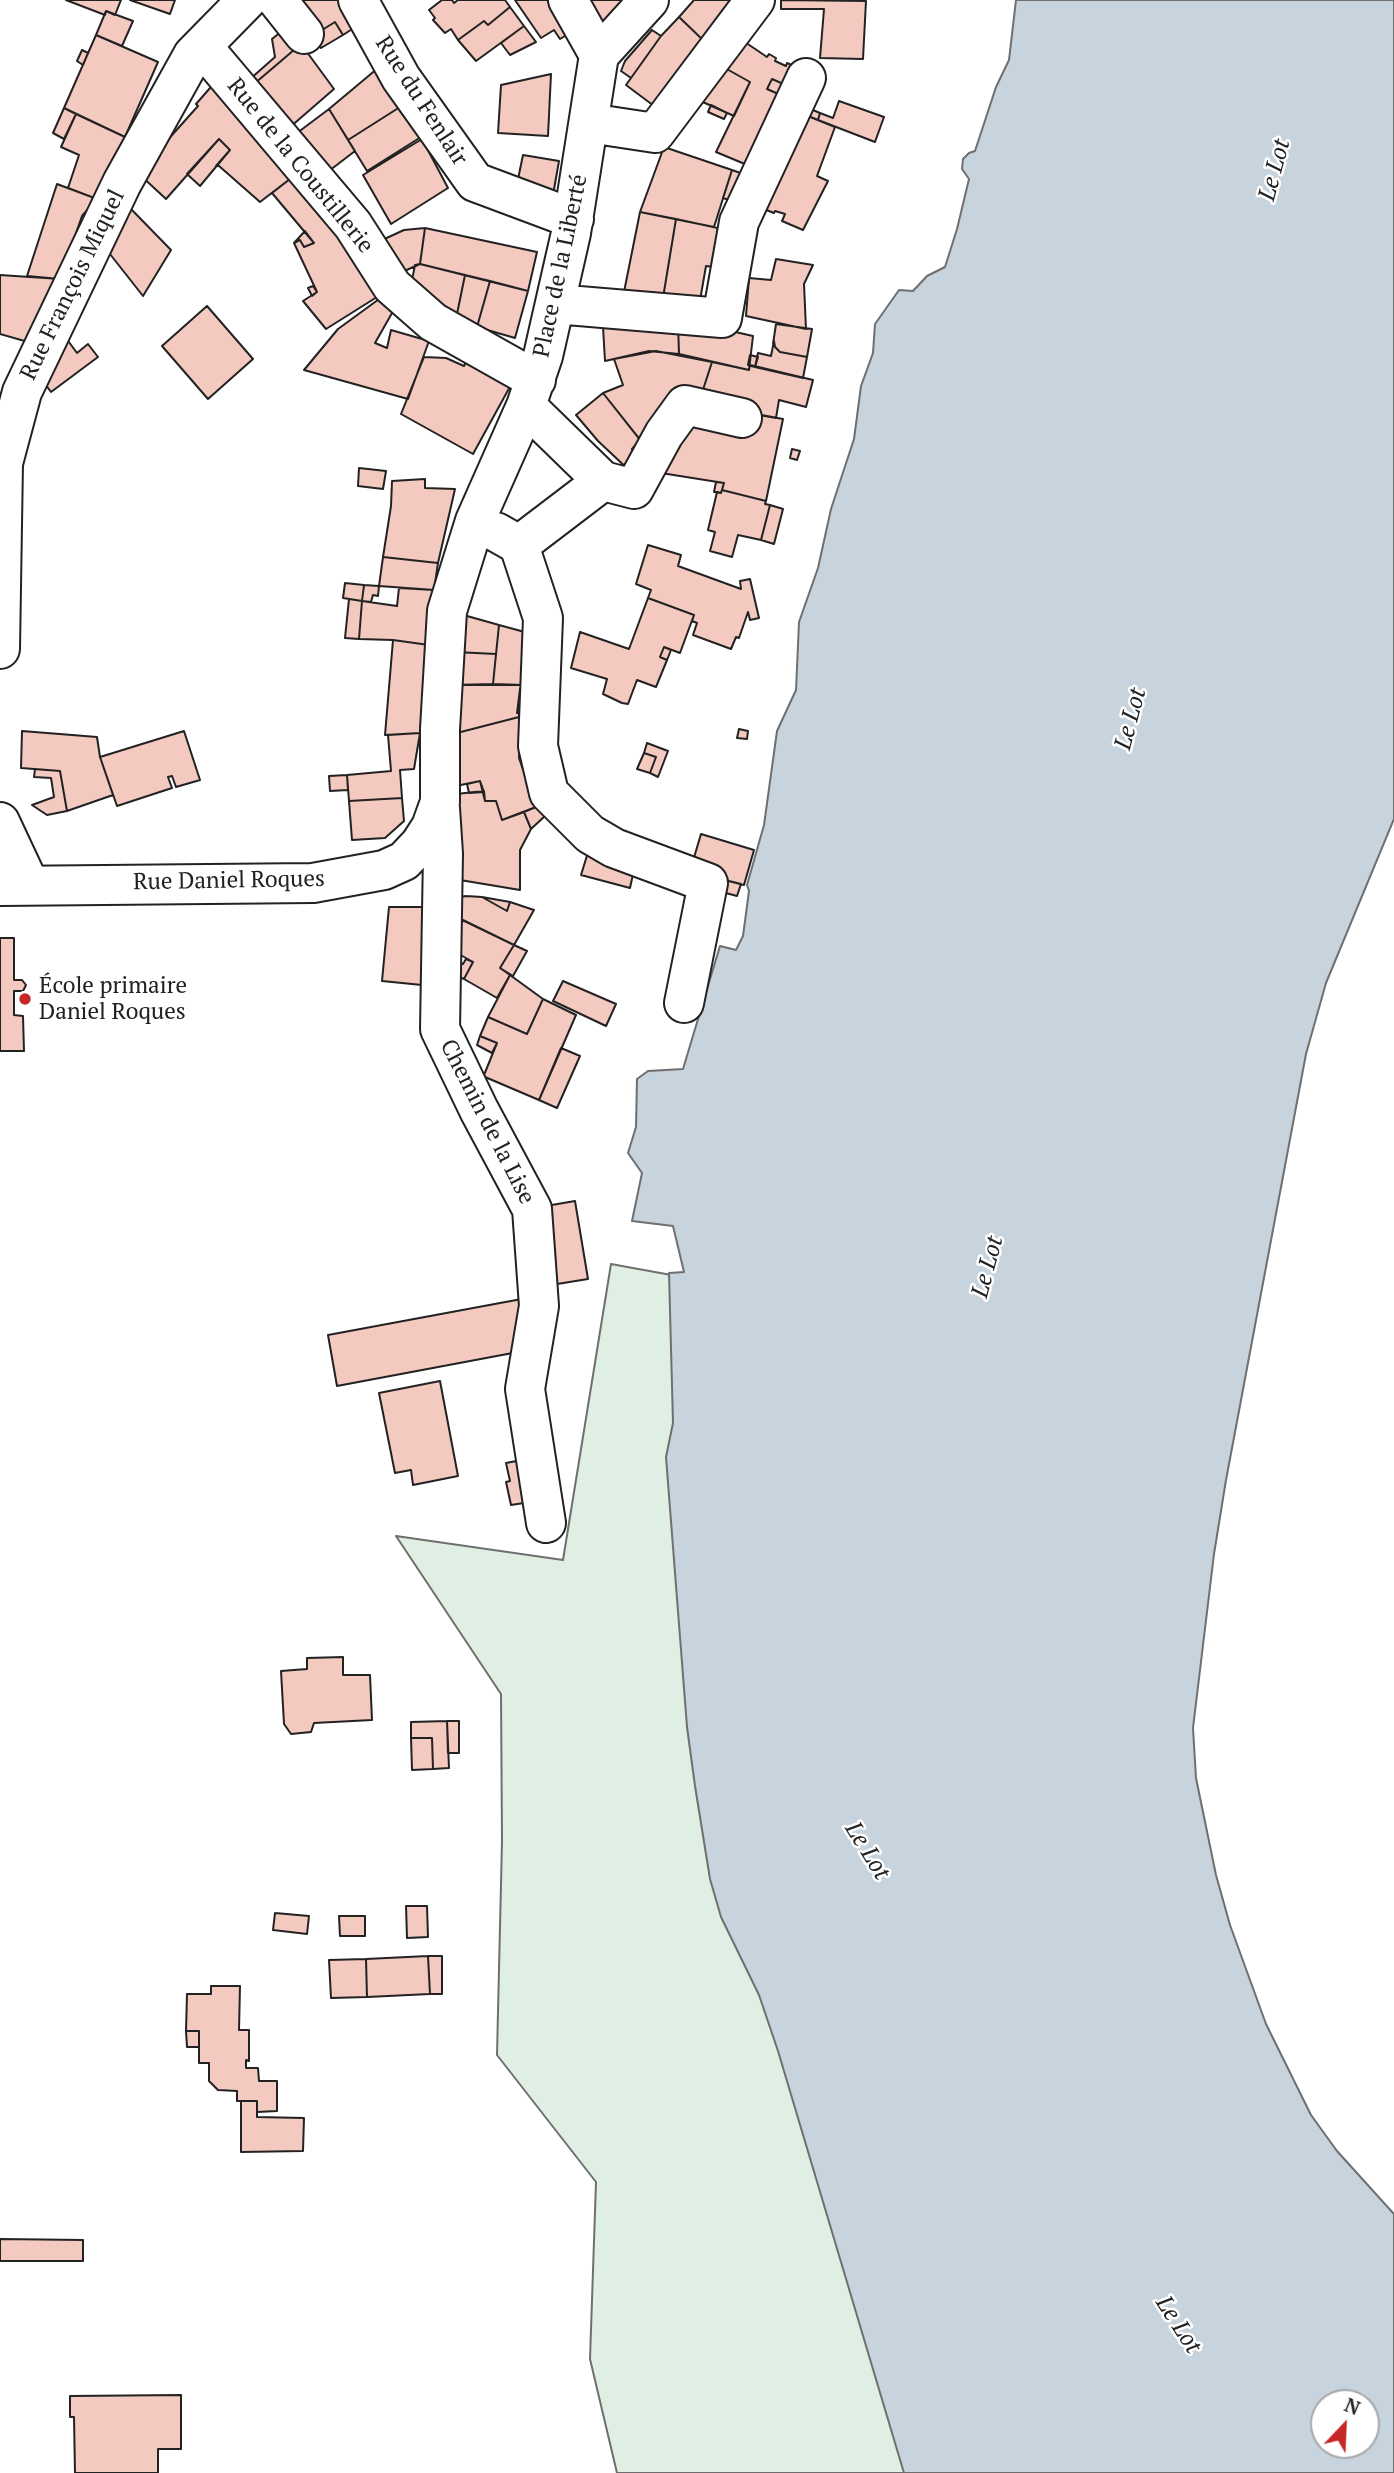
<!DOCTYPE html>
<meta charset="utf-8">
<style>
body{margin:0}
#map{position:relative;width:1394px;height:2473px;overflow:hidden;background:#fff;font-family:"PT Serif",serif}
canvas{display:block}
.north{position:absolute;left:1310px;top:2389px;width:70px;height:70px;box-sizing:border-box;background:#fff;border:2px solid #a7a7a7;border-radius:50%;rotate:23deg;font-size:19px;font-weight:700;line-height:28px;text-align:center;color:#222}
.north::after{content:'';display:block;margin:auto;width:24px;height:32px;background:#c62828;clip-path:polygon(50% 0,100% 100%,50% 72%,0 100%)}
</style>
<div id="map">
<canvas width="1394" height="2473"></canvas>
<div class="north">N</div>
</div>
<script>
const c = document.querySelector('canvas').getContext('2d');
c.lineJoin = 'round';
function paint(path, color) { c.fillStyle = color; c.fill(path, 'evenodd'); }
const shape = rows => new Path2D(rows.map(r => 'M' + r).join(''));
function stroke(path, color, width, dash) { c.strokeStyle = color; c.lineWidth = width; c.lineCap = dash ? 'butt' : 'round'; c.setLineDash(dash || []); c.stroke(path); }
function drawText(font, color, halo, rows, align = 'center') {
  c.font = font + ' "PT Serif",serif'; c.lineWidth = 5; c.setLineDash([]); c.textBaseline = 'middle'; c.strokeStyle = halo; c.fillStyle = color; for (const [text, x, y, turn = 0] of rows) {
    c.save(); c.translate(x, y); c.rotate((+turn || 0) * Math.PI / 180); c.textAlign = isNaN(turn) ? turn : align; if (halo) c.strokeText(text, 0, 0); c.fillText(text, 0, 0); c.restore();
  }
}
const green = shape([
 [611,1264,726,1285,933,2473,617,2473,590,2359,596,2182,497,2055,502,1841,501,1694,396,1536,563,1560,611,1264]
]);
paint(green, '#e0efe3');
stroke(green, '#6f6f6f', 2);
const water = shape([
 [1016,0,1394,0,1394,819,1326,983,1306,1054,1226,1480,1214,1554,1193,1728,1196,1778,1216,1875,1230,1925,1266,2024,1311,2115,1337,2151,1394,2214,1394,2473,904,2473,778,2051,759,1995,721,1917,710,1879,695,1786,687,1727,666,1457,673,1423,669,1273,684,1272,673,1226,632,1221,642,1173,628,1153,636,1127,637,1079,648,1071,683,1069,720,946,736,950,743,936,749,891,747,885,764,825,777,731,796,690,799,622,818,568,831,509,854,439,861,386,873,353,875,324,899,290,913,291,927,276,945,267,957,229,969,179,962,169,963,159,969,153,975,151,996,87,1009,60,1016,0],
 [1324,2403,1366,2403,1366,2445,1324,2445,1324,2403]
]);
paint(water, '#c7d3dd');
stroke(water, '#6f6f6f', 2);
const building = shape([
 [66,0,121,0,115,15,106,11,105,15,66,0],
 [130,0,175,0,170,14,130,0],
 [288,0,348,0,360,24,343,35,335,22,314,35,288,0],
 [442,0,452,0,454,3,458,0,505,0,510,7,488,25,484,21,458,40,451,29,445,33,433,20,435,18,429,10,442,0],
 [515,0,561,0,573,31,560,39,554,30,541,38,515,0],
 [583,0,629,0,602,29,583,0],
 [694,0,740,0,705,42,679,17,694,0],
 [781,0,866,1,863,59,820,58,824,9,781,9,781,0],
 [510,7,524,26,476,61,458,40,484,21,488,25,510,7],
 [106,11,133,21,122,46,96,35,106,11],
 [679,17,705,42,658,109,626,85,661,36,679,17],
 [335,22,343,35,321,48,314,35,335,22],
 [524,26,536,42,510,55,501,43,524,26],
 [287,27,301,44,254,84,249,80,275,57,272,39,287,27],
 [652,30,661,36,631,78,621,71,625,61,652,30],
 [96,35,158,62,125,137,64,108,96,35],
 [736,36,767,57,769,54,776,58,775,61,786,66,787,63,796,67,788,86,772,79,767,89,783,96,752,167,716,152,750,82,716,63,736,36],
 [301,44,334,89,289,128,254,84,301,44],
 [82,50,88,53,83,65,77,61,82,50],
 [716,63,750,82,734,116,696,99,716,63],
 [378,68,400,107,348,140,329,109,378,68],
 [551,74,548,136,498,133,501,85,551,74],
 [772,79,788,86,783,96,767,89,772,79],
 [217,80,299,172,260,202,219,166,216,166,230,150,219,139,166,199,138,173,198,106,196,104,217,80],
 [839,101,884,117,875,142,818,120,820,113,833,118,839,101],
 [711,105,727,113,724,119,708,112,711,105],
 [801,105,820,113,818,120,798,112,801,105],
 [400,107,421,137,367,171,348,140,400,107],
 [64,108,76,114,64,139,53,133,64,108],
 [329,109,355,151,325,174,297,133,329,109],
 [798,112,835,127,817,176,828,181,803,230,782,221,785,214,775,211,774,213,761,208,798,112],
 [76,114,125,137,97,199,68,188,79,155,61,147,76,114],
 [219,139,230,150,200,186,187,174,219,139],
 [422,139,448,188,391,224,363,175,422,139],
 [664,147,732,170,714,227,640,212,664,147],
 [523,155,559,161,553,195,517,184,523,155],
 [732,170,749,176,739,203,723,198,732,170],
 [299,172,377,297,326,329,303,301,317,292,294,243,300,240,304,247,314,243,272,193,299,172],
 [57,184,97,199,82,216,60,279,27,276,57,184],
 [131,209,171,250,143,296,106,249,131,209],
 [640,212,676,219,662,304,623,297,640,212],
 [676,219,727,230,713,267,706,266,699,306,662,304,676,219],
 [425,228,420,264,400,273,380,241,404,230,425,228],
 [425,228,537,252,528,291,420,264,425,228],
 [305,231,314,243,304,247,300,240,294,243,305,231],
 [776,259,813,265,804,284,806,329,746,316,749,278,771,280,776,259],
 [420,264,465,275,456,319,410,290,415,265,420,264],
 [0,275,60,279,35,344,0,334,0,275],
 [465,275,490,281,477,327,456,319,465,275],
 [490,281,528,291,515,338,477,327,490,281],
 [313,286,317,292,312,296,308,288,313,286],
 [386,294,396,306,375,343,387,348,391,330,429,341,408,399,304,370,338,329,386,294],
 [207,306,253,359,208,399,162,346,207,306],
 [678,323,700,324,753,336,749,370,679,354,678,323],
 [678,323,679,354,649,351,605,361,603,327,678,323],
 [776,324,812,329,807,357,780,352,775,347,773,344,776,324],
 [63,334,77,353,88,344,98,357,51,392,40,377,63,334],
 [774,341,775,347,780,352,807,357,803,378,755,367,758,353,771,356,774,341],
 [656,351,712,362,700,399,677,402,657,410,662,422,642,442,603,393,623,385,614,359,656,351],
 [750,355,758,357,755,367,748,365,750,355],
 [424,357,446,358,464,366,467,360,512,383,473,454,401,414,424,357],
 [712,362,749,370,750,365,813,380,806,407,779,400,776,418,748,413,700,399,712,362],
 [603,393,640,440,632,449,641,459,631,472,598,441,576,415,603,393],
 [756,414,783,419,766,501,722,490,724,483,661,473,685,417,756,414],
 [792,449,800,451,797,460,790,458,792,449],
 [359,468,386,471,383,489,358,486,359,468],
 [425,479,425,488,455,489,438,563,383,557,391,506,392,481,425,479],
 [716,482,724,483,721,493,714,492,716,482],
 [722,490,766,501,765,504,770,505,761,540,738,535,732,557,710,551,715,532,708,530,717,492,721,493,722,490],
 [770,505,783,509,774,544,761,540,770,505],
 [648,545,681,555,678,566,741,589,740,581,750,579,759,618,750,620,748,612,739,638,736,637,731,649,693,635,697,623,692,621,694,615,648,598,651,590,636,584,648,545],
 [383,557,438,563,434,590,379,586,383,557],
 [345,583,364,585,362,601,343,598,345,583],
 [364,585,379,586,378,596,373,595,371,602,362,601,364,585],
 [399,588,434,590,429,645,393,640,359,639,362,601,397,606,399,588],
 [648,598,694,615,680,653,664,647,660,657,667,660,656,687,637,680,628,704,622,703,603,694,607,679,571,668,580,632,629,649,648,598],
 [349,599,362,601,359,639,345,638,349,599],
 [460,614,499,625,496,654,455,652,460,614],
 [499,625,532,634,523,685,493,684,499,625],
 [393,640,429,645,420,733,385,735,393,640],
 [664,647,671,650,667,660,660,657,664,647],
 [455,652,496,654,493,684,453,685,455,652],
 [453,685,523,685,522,690,520,689,517,713,519,713,519,717,453,734,453,685],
 [520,689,522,690,519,713,517,713,520,689],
 [519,717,519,758,536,807,502,820,496,801,485,801,480,781,456,786,453,734,519,717],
 [739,729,748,731,747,739,737,738,739,729],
 [22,731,97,737,100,757,113,795,67,811,60,771,21,768,22,731],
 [184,731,200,780,176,787,172,776,168,777,172,788,117,806,100,757,184,731],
 [420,733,414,769,400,770,402,798,349,801,347,775,391,771,388,735,420,733],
 [647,743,668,751,658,777,650,773,656,757,644,753,647,743],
 [644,753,656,757,650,773,637,769,644,753],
 [35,769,60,771,67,811,47,815,32,805,54,797,51,778,34,777,35,769],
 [347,775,348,790,330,791,329,776,347,775],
 [480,781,484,792,469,793,467,784,480,781],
 [484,791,485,801,496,801,502,820,524,812,531,829,520,850,520,890,454,879,456,794,484,791],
 [402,798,404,821,385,838,352,840,349,801,402,798],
 [536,807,545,816,531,829,524,812,536,807],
 [701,834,754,850,744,885,690,871,701,834],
 [589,849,635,865,630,888,581,875,589,849],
 [713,877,741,884,737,896,711,889,713,877],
 [466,896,482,897,507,911,510,902,534,910,514,945,454,916,460,897,466,896],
 [482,897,510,902,507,911,482,897],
 [389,907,428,907,422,985,382,981,389,907],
 [463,920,514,945,500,968,510,975,497,998,464,979,473,962,448,948,463,920],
 [0,938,14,938,14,980,22,980,26,985,23,991,14,991,14,1015,23,1016,24,1051,0,1051,0,938],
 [514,945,527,951,513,976,500,968,514,945],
 [450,959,463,964,466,959,473,962,464,979,452,974,450,959],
 [510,975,543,999,527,1034,488,1017,510,975],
 [563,981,616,1004,606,1026,553,1001,563,981],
 [543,999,576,1015,539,1100,485,1077,484,1075,497,1043,480,1036,488,1017,527,1034,543,999],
 [480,1036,497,1043,492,1053,477,1045,480,1036],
 [561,1048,580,1056,557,1108,539,1100,561,1048],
 [575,1201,588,1279,551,1285,540,1207,575,1201],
 [527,1298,518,1352,337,1386,328,1335,527,1298],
 [440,1381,458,1476,413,1485,411,1470,395,1473,379,1393,440,1381],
 [527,1459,537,1501,511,1505,506,1482,510,1481,506,1463,527,1459],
 [343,1657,343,1675,370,1675,372,1720,314,1723,311,1732,291,1734,284,1724,281,1671,307,1669,307,1658,343,1657],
 [447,1721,449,1768,433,1769,432,1738,411,1738,411,1722,447,1721],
 [447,1721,459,1721,459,1753,448,1753,447,1721],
 [411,1738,432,1738,433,1769,412,1770,411,1738],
 [406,1906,427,1906,428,1937,407,1938,406,1906],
 [275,1913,309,1916,307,1934,273,1930,275,1913],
 [339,1916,365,1916,365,1936,340,1936,339,1916],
 [428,1956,442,1956,442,1994,430,1994,428,1956],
 [428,1956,430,1994,367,1997,366,1959,428,1956],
 [366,1959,367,1997,331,1998,329,1960,366,1959],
 [211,1986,240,1986,239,2030,249,2030,249,2061,246,2060,246,2068,258,2068,259,2081,277,2081,277,2111,257,2112,257,2101,237,2101,237,2091,218,2090,209,2081,209,2063,199,2063,199,2031,186,2031,187,1994,211,1994,211,1986],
 [186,2031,199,2031,199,2047,187,2047,186,2031],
 [241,2101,257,2101,257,2117,304,2118,303,2151,241,2152,241,2101],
 [0,2239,83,2240,83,2261,0,2261,0,2239],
 [181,2395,181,2449,158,2449,158,2473,75,2473,74,2417,70,2417,70,2396,181,2395]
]);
paint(building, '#f3c9c0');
stroke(building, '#222', 2);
const minor = shape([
 [277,0,304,34],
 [358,0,401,78,475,182,574,219],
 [568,0,599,55],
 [202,46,353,225,392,286,433,322,536,380],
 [599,55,649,0],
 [589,123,655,133,755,0],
 [555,304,722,318,739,222,806,78],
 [526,406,603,481],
 [603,481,634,489,664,434,685,405,742,418],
 [496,532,519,545,603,481],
 [519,545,543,618,538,746,549,793,590,834,614,848,708,883,684,1003],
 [0,649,3,463,22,392,122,183,193,55,247,0],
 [440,808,443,854,440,1029,479,1110,532,1209,539,1306,525,1389,546,1523],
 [0,822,29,884],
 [0,886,313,883,384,870,404,861,420,844,431,827,440,802,440,729,447,611,475,521,526,406,543,356,571,233,599,55]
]);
stroke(minor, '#222', 42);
stroke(minor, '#fff', 38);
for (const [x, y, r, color] of [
 [25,999,7,"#c62828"]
]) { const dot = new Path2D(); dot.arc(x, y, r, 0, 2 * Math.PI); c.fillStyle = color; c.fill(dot); stroke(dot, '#fff', 2.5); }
drawText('23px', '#222', '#fff', [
 ["Rue du Fenlair",421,101,57],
 ["Rue de la Coustillerie",300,166,51],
 ["Place de la Liberté",561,266,-78],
 ["Rue François Miquel",73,285,-64],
 ["Rue Daniel Roques",229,881,-1],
 ["Chemin de la Lise",487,1122,63]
]);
drawText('23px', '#222', '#fff', [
 ["École primaire",39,986],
 ["Daniel Roques",39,1012]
], 'left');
drawText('italic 24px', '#222', '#fff', [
 ["Le Lot",1275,170,-75],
 ["Le Lot",1131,719,-75],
 ["Le Lot",988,1267,-75],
 ["Le Lot",867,1851,58],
 ["Le Lot",1178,2325,57]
]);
</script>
